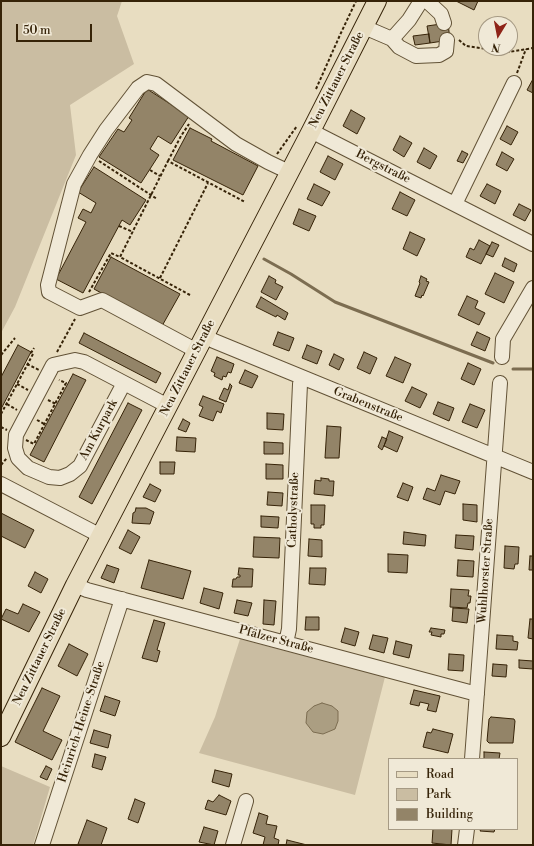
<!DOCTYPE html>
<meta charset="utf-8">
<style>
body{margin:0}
#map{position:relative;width:534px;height:846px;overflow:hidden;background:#e8ddc1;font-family:"Libre Bodoni",serif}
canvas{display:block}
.frame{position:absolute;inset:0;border:2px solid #362308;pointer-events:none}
.legend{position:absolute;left:388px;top:758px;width:130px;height:72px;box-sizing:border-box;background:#f0e9d7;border:1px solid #a69a84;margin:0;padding:5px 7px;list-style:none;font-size:12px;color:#362308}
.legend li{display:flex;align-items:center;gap:8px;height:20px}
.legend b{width:20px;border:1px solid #a69a84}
.north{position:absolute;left:478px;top:16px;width:40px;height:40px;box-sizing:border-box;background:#f0e9d7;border:1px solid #a69a84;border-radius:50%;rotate:190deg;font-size:11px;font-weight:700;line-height:16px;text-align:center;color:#362308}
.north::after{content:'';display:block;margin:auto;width:14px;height:18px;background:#8f2418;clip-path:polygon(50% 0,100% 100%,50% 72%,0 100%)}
.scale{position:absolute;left:16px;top:24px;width:76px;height:18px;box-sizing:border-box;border:2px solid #362308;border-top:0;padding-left:5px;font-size:12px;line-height:14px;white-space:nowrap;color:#362308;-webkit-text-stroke:3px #f0e9d7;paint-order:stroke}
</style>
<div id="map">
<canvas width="534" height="846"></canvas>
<div class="frame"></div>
<ul class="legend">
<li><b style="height:5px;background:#e8ddc1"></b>Road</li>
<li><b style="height:11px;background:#cabda2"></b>Park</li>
<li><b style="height:11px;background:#938468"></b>Building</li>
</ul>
<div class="north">N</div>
<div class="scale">50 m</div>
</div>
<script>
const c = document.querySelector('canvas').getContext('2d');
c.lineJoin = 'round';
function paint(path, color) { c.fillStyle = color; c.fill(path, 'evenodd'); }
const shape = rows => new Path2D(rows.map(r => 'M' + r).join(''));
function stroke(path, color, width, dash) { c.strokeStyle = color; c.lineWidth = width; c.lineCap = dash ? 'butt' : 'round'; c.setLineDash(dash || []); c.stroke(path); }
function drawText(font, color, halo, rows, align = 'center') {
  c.font = font + ' "Libre Bodoni",serif'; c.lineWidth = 4; c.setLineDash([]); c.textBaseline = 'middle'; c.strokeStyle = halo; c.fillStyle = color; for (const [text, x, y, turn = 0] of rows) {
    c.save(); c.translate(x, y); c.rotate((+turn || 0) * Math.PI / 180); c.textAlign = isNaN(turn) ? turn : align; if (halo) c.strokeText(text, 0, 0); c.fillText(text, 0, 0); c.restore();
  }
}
paint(shape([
 [1,1,122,1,117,16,134,64,70,105,76,155,15,307,1,333],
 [240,639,385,677,355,795,199,753,215,717],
 [1,766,50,787,33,845,1,845]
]), '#cabda2');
const water = shape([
 [322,703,332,706,338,711,338,721,335,729,323,734,313,732,306,723,307,712,314,706,322,703]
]);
paint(water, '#ab9e82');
stroke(water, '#7c6d51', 1);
stroke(shape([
 [264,259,291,274,335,302,493,363],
 [513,369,533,369]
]), '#7c6d51', 3);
const building = shape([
 [456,1,478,1,474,10,456,1],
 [448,23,450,40,430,43,427,26,448,23],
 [429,34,430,43,415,45,413,36,429,34],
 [533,79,533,93,527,90,533,79],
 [147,89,189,116,171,144,158,136,150,149,159,155,141,183,99,157,118,129,124,132,132,120,129,118,147,89],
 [351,110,365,118,357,134,343,126,351,110],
 [507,126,518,132,511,145,500,139,507,126],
 [190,128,212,139,211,141,258,166,243,195,173,160,190,128],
 [400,136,412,143,404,157,393,150,400,136],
 [424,148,437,156,430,169,417,162,424,148],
 [462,151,468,154,463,163,457,161,462,151],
 [502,152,514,159,507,171,496,165,502,152],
 [328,156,343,164,335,180,320,172,328,156],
 [94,167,146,200,130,225,122,220,83,293,56,279,86,222,78,218,83,209,91,213,96,203,78,192,94,167],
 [314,184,330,192,322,206,307,199,314,184],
 [487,184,501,191,495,204,480,196,487,184],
 [400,192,415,200,407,216,392,209,400,192],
 [519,204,531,210,525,221,513,215,519,204],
 [299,209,316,216,309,231,293,224,299,209],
 [410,232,425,239,417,256,403,249,410,232],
 [479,240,490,246,481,264,466,257,470,248,474,250,479,240],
 [492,242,499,245,493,257,486,254,492,242],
 [111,257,180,294,162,326,94,289,111,257],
 [505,258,517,264,514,272,502,266,505,258],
 [495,273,514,282,504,303,485,294,495,273],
 [269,276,276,280,275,283,283,287,276,300,261,292,269,276],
 [421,276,427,279,426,281,429,282,423,296,422,295,421,298,415,296,420,283,419,282,421,276],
 [467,296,478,301,475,308,485,313,479,325,458,315,467,296],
 [261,297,288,313,285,320,277,315,276,317,256,307,261,297],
 [278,332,294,338,289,351,273,345,278,332],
 [477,332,490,338,485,351,471,345,477,332],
 [84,333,161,373,156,383,79,343,84,333],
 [18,345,31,352,1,409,1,377,18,345],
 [307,345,322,351,317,364,302,358,307,345],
 [364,352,377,358,370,374,357,368,364,352],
 [334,354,344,359,339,370,329,365,334,354],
 [217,357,234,364,231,373,228,372,226,377,223,376,222,380,214,376,215,373,211,371,217,357],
 [395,357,411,364,403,383,386,376,395,357],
 [468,363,481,369,474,385,461,379,468,363],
 [245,370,258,376,252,388,239,383,245,370],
 [73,374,86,380,44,462,30,455,73,374],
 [230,384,232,386,226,402,219,399,224,388,228,390,230,384],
 [412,387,427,394,420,408,405,401,412,387],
 [203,396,224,404,221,413,217,411,213,421,199,416,203,407,199,405,203,396],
 [438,402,454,408,449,421,433,414,438,402],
 [128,403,142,410,92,504,79,497,128,403],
 [470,404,485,410,477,428,462,422,470,404],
 [267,413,284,414,283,430,267,429,267,413],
 [183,419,190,423,186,432,178,429,183,419],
 [327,426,341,427,339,458,325,458,327,426],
 [389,431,403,437,397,452,384,446,389,431],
 [177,437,196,438,195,452,176,451,177,437],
 [382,437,387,439,382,450,378,447,382,437],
 [264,442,283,443,283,454,264,454,264,442],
 [160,462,175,462,174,474,160,474,160,462],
 [266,464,283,465,283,479,266,479,266,464],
 [441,475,460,481,455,494,445,491,440,505,423,499,427,488,435,491,441,475],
 [321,478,329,479,329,481,334,481,333,496,314,494,315,480,321,481,321,478],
 [403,483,413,487,408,501,397,497,403,483],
 [150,484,161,490,155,502,143,497,150,484],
 [268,492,283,493,282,506,267,505,268,492],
 [463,504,477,505,477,522,463,520,463,504],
 [311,505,325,505,324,525,321,525,321,528,314,528,314,524,311,524,311,505],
 [136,508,146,508,154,512,150,524,132,523,133,513,135,512,136,508],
 [1,513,34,530,25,548,1,536,1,513],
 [261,516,279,517,278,528,261,527,261,516],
 [128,530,140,537,131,554,119,548,128,530],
 [404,532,426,535,425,546,403,544,404,532],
 [456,535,474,536,473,550,455,548,456,535],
 [254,537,280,538,279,558,253,557,254,537],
 [309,539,322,540,322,557,308,556,309,539],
 [505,546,519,547,518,564,515,564,514,569,504,568,505,546],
 [388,554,408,555,407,573,388,572,388,554],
 [530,556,533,556,533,570,529,570,530,556],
 [149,560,191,571,183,599,141,588,149,560],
 [458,560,474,561,473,577,457,576,458,560],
 [107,565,119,569,114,583,101,578,107,565],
 [239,568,253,569,252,587,232,587,233,579,236,579,237,577,240,577,240,575,238,575,239,568],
 [310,568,326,568,325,585,309,584,310,568],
 [35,572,48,579,41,593,28,586,35,572],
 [204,588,223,593,219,609,200,603,204,588],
 [451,589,469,590,468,596,471,596,470,603,468,603,467,608,450,607,451,589],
 [237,600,252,603,248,616,234,613,237,600],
 [264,600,276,601,274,625,263,624,264,600],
 [23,604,40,612,29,632,1,619,6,609,18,614,23,604],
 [453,608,469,609,467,623,452,621,453,608],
 [306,617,319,617,319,630,305,630,306,617],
 [530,619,533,619,533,639,528,638,530,619],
 [154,620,165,623,157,650,160,651,157,662,142,658,154,620],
 [345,628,359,632,355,646,341,642,345,628],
 [431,628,445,630,444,634,441,634,441,637,431,635,432,632,429,632,431,628],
 [373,635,388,638,384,653,369,649,373,635],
 [497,635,513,636,513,641,518,642,517,650,496,649,497,635],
 [396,641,412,645,409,658,393,654,396,641],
 [69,644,88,654,77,676,58,666,69,644],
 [449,654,464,655,463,671,448,670,449,654],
 [519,660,533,661,533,669,519,668,519,660],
 [493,664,507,665,506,677,492,676,493,664],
 [42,688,60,696,43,731,62,740,52,760,15,742,42,688],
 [414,690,440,696,436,712,427,710,429,704,420,702,419,706,410,704,414,690],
 [105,696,120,701,115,716,100,711,105,696],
 [491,717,514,719,515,721,513,743,489,743,487,741,489,719,491,717],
 [433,729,453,734,448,753,423,747,427,732,431,733,433,729],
 [94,730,111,735,108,748,90,743,94,730],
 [484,752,500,753,499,759,484,759,484,752],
 [95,754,106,757,102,770,92,767,95,754],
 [46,766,52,769,47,780,40,777,46,766],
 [215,770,232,774,229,787,212,782,215,770],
 [219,795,231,801,226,815,205,809,208,800,213,802,219,795],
 [135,799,145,803,138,823,128,819,135,799],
 [259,813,268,816,266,824,277,826,274,838,279,840,278,845,263,845,265,837,253,833,259,813],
 [87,820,107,828,101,845,82,845,78,844,87,820],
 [204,827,218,831,214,845,199,842,204,827],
 [433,829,452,829,451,845,432,843,433,829],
 [481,829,495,829,494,832,480,831,481,829],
 [287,840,307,845,286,845,287,840]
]);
paint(building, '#938468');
stroke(building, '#362308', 1);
const minor = shape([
 [427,1,441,14,444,23],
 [364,27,392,39,399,47,416,56,439,55,446,51,447,40],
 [392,39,409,20,421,1],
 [311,131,533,244],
 [455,204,514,83],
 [204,336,214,341,533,472],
 [197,351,102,300,80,308,49,292,48,285,74,184,90,155,106,130,138,88,147,82,156,84,236,144,268,162,289,172],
 [502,357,503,339,533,288],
 [124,383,80,466,70,474,60,478,49,477,28,468,18,458,15,448,16,435,53,365,75,360,84,362,168,406],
 [1,484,101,536],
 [75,585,87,590,128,601,477,694],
 [286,643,289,629,300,384,303,378],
 [472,759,500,383],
 [42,845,122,599],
 [233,845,246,801],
 [465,845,467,829]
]);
const major = shape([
 [1,737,75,585,311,131,377,1]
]);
stroke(minor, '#625236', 16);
stroke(major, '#362308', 20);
stroke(shape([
 [459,40,466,46,509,52,533,48],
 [517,73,526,49],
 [316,89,340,35,356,1],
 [277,154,297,126],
 [99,161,157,199],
 [168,161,181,136,189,124],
 [150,170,160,176],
 [119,226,133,232],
 [160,278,208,183],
 [89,292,111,253,120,257],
 [190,295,120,257,168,161,245,202],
 [57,352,75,319],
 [1,355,15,338],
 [27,364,39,370],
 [17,384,28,390],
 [48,400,56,404],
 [7,404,17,410],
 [1,414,33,354,31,353,34,348],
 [37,420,44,424],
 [1,427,7,430],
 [26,440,34,444,66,383,59,380],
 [1,465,7,458]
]), '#362308', 2, [3, 2]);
stroke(minor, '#f0e9d7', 14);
stroke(major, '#e8ddc1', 18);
drawText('12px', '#362308', '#f0e9d7', [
 ["Neu Zittauer Straße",337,80,-63],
 ["Bergstraße",383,167,27],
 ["Neu Zittauer Straße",188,368,-63],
 ["Grabenstraße",368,405,22],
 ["Am Kurpark",99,430,-62],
 ["Catholystraße",294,510,-88],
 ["Wuhlhorster Straße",486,571,-86],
 ["Pfälzer Straße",276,640,15],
 ["Neu Zittauer Straße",40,657,-64],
 ["Heinrich-Heine-Straße",82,722,-72]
]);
</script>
